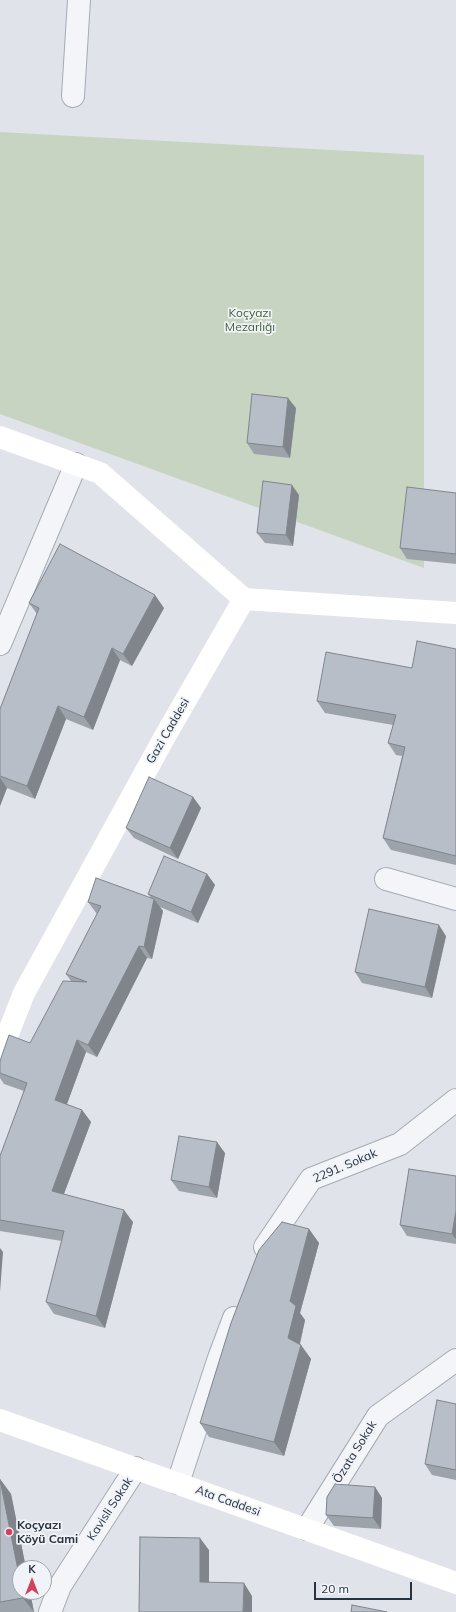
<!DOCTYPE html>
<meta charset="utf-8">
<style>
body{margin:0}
#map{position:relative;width:456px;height:1612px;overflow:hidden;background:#e0e4ea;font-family:Mulish,sans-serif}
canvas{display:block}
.north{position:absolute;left:12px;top:1560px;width:40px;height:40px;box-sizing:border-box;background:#f0f3f7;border:1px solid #a0a6af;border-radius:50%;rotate:0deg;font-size:11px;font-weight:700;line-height:16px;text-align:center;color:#283342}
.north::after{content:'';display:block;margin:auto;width:14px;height:18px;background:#d3415c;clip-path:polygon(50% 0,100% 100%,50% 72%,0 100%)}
.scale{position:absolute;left:314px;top:1582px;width:98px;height:18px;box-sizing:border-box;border:2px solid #283342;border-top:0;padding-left:5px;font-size:12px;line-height:14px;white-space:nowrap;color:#283342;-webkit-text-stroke:3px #f0f3f7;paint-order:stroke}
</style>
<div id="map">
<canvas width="456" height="1612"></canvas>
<div class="north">K</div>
<div class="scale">20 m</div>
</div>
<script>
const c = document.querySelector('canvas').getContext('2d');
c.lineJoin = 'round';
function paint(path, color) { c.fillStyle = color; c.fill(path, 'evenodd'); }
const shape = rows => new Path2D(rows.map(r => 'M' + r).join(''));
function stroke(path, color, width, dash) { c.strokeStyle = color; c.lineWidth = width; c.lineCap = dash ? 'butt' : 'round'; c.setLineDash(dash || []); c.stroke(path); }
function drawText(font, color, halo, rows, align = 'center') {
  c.font = font + ' Mulish,sans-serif'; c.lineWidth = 3.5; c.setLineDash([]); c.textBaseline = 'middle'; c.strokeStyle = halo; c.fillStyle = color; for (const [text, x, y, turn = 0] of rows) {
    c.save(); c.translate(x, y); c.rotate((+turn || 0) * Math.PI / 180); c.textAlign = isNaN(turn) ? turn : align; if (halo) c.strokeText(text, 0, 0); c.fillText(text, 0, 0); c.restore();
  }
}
paint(shape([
 [0,132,424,155,424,568,0,414]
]), '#c7d4c1');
const street = shape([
 [73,96,79,0],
 [0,644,76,464],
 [386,879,456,899],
 [265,1247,311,1179,400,1144,456,1100],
 [178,1483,219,1358,234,1318],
 [307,1529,378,1416,456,1360],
 [50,1612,60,1586,136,1468]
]);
stroke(street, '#a5abb4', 24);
stroke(street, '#f3f5f8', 22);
stroke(shape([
 [0,437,100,473,244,599],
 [0,1054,24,993,164,738,244,599,456,613],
 [0,1420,456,1583]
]), '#fff', 22);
paint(shape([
 [296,408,290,458,254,454,247,443],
 [456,493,456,564,407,559,400,548],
 [299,495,293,546,265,543,257,533],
 [29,603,164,608,132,666,120,660,93,730,66,719,35,799,7,788,0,806,0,709,37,614],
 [456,649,456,865,391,850,383,838,402,756,396,755,388,743,393,725,325,713,317,701,412,668],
 [193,797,201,808,178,859,134,838,126,828],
 [207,874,215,885,198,923,160,907,163,911,152,959,147,958,97,1057,86,1052,67,1104,82,1110,91,1122,64,1194,133,1222,105,1328,54,1314,46,1302,62,1241,0,1231,0,1156,24,1091,4,1084,0,1078,0,1061,30,1043,71,981,66,974,97,914,88,902,151,898,148,894],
 [446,936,432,998,362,983,355,972],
 [225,1153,217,1198,179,1191,171,1180],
 [456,1176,456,1244,407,1236,400,1225],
 [309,1229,319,1243,300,1313,305,1320,300,1344,311,1359,284,1456,209,1437,200,1423],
 [456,1404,456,1480,432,1475,425,1464],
 [0,1479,11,1494,26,1568,20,1568,30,1592,34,1612,0,1612],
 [375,1487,382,1498,381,1529,334,1526,326,1515]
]), '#9da3ab');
paint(shape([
 [288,398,296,408,290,458,283,447],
 [292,485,299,495,293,546,286,535],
 [155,595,164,608,132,666,123,654],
 [112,648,120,660,93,730,84,717],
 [58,706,66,719,35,799,27,786],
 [0,778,7,788,0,806],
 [193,797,201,808,178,859,170,848],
 [207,874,215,885,198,923,191,912],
 [154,899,163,911,152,959,144,947],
 [439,925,446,936,432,998,425,987],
 [139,946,147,958,97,1057,88,1045],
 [77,1040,86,1052,64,1112,55,1100],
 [82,1110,91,1122,60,1204,52,1191],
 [217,1142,225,1153,217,1198,209,1187],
 [124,1210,133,1222,105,1328,96,1316],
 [456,1211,456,1239,452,1234],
 [309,1229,319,1243,300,1313,305,1320,298,1352,288,1338,290,1301],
 [0,1248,3,1252,0,1292],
 [301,1345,311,1359,284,1456,274,1442],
 [0,1479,11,1494,26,1568,20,1568,20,1580],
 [375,1487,382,1498,381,1529,373,1518],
 [200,1538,209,1550,209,1594,200,1582],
 [244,1583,252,1596,252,1612,243,1612],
 [22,1592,30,1592,34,1612,23,1598]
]), '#80858b');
const building = shape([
 [252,394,288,398,283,447,247,443,252,394],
 [263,481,292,485,286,535,257,533,263,481],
 [407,487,456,493,456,554,400,548,407,487],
 [60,544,155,595,123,654,112,648,84,717,58,706,27,786,0,776,0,709,39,608,29,603,60,544],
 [417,641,456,649,456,856,383,838,405,747,388,743,396,715,317,701,326,652,412,668,417,641],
 [149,777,193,797,170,848,126,828,149,777],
 [164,856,207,874,191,912,148,894,164,856],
 [96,878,154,899,144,947,139,946,88,1045,77,1040,55,1100,82,1110,52,1191,124,1210,96,1316,46,1302,64,1231,0,1220,0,1156,27,1083,0,1073,0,1061,9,1035,30,1043,63,981,87,982,66,974,101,906,88,902,96,878],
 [369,909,439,925,425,987,355,972,369,909],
 [179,1136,217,1142,209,1187,171,1180,179,1136],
 [409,1169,456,1176,456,1211,452,1234,400,1225,409,1169],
 [282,1222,309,1229,290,1301,296,1306,288,1338,301,1345,274,1442,200,1423,231,1323,259,1250,282,1222],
 [437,1400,456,1404,456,1470,425,1464,437,1400],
 [0,1480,20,1580,20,1592,22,1592,23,1598,0,1602,0,1480],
 [335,1484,375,1487,373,1518,326,1515,327,1497,335,1484],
 [140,1537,200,1538,200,1582,244,1583,243,1612,139,1612,140,1537],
 [352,1605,387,1612,351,1612,352,1605]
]);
paint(building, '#b7bec7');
stroke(building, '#80858b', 1);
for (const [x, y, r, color] of [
 [9,1532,4,"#d3415c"]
]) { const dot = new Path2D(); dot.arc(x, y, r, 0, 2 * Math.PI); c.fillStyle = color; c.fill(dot); stroke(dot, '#f0f3f7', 1.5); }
drawText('12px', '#3e5e35', '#f0f3f7', [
 ["Koçyazı",250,313],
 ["Mezarlığı",250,327]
]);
drawText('12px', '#283342', '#f0f3f7', [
 ["Gazi Caddesi",168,731,-60],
 ["2291. Sokak",345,1166,-23],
 ["Özata Sokak",355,1452,-58],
 ["Ata Caddesi",228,1501,20],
 ["Kavisli Sokak",110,1509,-57]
]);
drawText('bold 12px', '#283342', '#f0f3f7', [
 ["Koçyazı",17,1525],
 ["Köyü Cami",17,1539]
], 'left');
</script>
